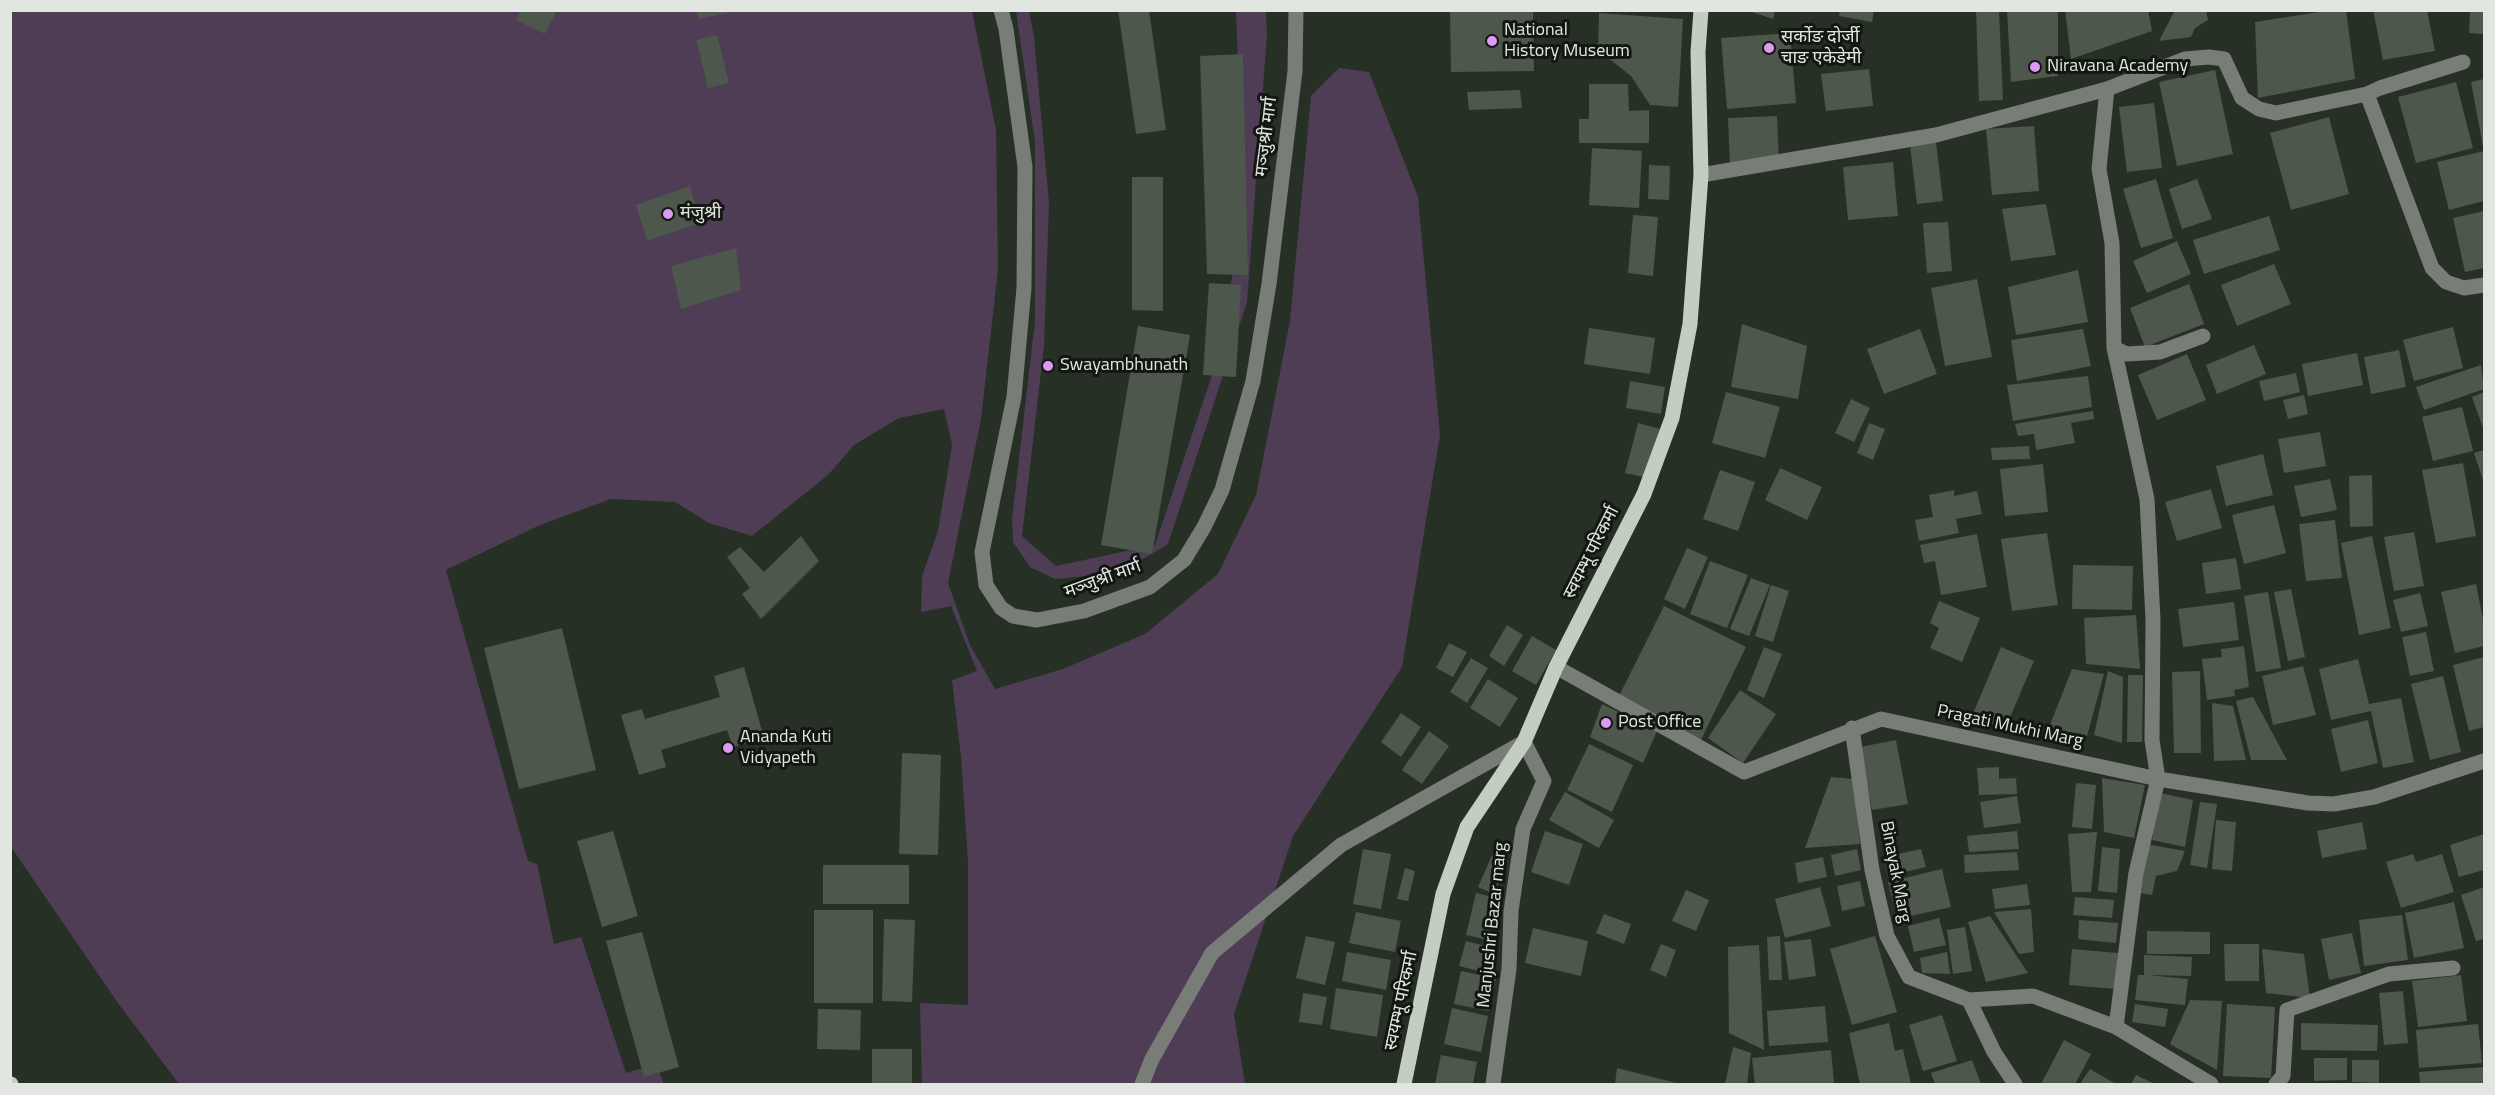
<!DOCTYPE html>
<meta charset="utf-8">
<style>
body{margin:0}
#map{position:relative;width:2495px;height:1095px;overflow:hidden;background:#273025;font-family:"Titillium Web",sans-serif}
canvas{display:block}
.frame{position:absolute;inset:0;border:12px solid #e1e7e0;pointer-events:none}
</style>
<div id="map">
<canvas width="2495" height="1095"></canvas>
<div class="frame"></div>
</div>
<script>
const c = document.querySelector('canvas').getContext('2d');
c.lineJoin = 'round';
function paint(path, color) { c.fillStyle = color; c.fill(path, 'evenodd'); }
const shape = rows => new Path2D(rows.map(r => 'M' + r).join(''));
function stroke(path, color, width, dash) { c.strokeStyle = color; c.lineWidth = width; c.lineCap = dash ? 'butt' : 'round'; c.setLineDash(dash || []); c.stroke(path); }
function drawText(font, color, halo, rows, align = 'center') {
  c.font = font + ' "Titillium Web","Noto Sans Devanagari",sans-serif'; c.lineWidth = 6; c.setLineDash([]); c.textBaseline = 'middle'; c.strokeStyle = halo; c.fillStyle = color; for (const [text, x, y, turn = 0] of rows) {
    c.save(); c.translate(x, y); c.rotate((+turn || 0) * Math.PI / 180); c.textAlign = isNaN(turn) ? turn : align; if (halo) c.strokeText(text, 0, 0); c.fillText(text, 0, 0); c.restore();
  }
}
paint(shape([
 [10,11,972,11,996,130,998,270,981,419,948,583,970,645,995,689,1063,669,1145,634,1218,574,1256,495,1290,321,1311,96,1339,68,1369,72,1418,197,1440,435,1402,667,1293,836,1234,1014,1245,1084,922,1084,920,1003,968,1005,968,861,961,757,952,680,977,671,951,606,921,612,922,576,938,531,952,445,944,409,899,418,854,445,828,475,752,536,709,523,675,502,611,499,540,525,446,570,528,861,537,864,554,944,581,937,626,1073,656,1064,664,1084,179,1084,118,1003,11,847],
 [1016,11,1029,11,1034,37,1049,203,1044,346,1022,536,1056,566,1155,545,1217,360,1234,266,1241,143,1236,11,1266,11,1267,34,1247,302,1168,544,1138,562,1110,574,1055,579,1030,567,1013,542,1012,519,1035,321,1035,142]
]), '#4e3d54');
paint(shape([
 [521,10,557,10,545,34,516,20],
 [696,10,733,10,733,12,698,19],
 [1118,10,1149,10,1166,130,1136,134],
 [1450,10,1533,10,1534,71,1451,72],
 [1746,10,1775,10,1773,19],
 [1840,10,1874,10,1872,22,1839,16],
 [1976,10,1999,10,2003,100,1979,101],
 [2007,10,2058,10,2058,76,2011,82],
 [2065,10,2148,10,2152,31,2071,59],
 [2175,10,2206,10,2208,20,2195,28,2191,37,2159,41],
 [2332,10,2346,10,2355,79,2258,98,2255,22],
 [2373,10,2427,10,2435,51,2383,60],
 [2470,10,2484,10,2484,34,2469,33],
 [1599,13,1683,19,1678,107,1650,105,1631,76,1598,50],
 [1790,33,1796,103,1727,109,1721,38],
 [717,35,729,83,708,88,696,40],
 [1243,54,1248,275,1207,274,1200,56],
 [1869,69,1873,106,1826,111,1821,74],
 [2215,70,2233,154,2177,166,2159,82],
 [2484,79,2484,147,2483,147,2471,82],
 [2456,82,2473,148,2416,163,2398,97],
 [1589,84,1628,84,1629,111,1649,110,1649,143,1579,143,1579,119,1589,119],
 [1520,90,1522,108,1469,110,1467,92],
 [2154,103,2162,168,2127,172,2119,107],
 [1777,116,1779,162,1730,165,1728,118],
 [2329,117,2349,194,2291,210,2270,133],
 [2034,126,2039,191,1992,195,1986,129],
 [1936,142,1943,201,1917,204,1910,145],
 [1592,148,1642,151,1639,208,1589,205],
 [2484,151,2484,201,2449,210,2437,162],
 [1893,162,1898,216,1848,220,1843,167],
 [1649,165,1670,166,1669,200,1648,199],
 [1132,177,1163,177,1163,311,1132,310],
 [2156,179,2173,238,2141,248,2123,189],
 [2197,179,2212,219,2182,229,2169,189],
 [690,186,700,223,647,241,636,205],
 [2046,204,2056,255,2011,261,2002,209],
 [2484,211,2484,268,2465,272,2453,218],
 [1633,215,1658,217,1653,276,1628,273],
 [2269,216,2280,250,2204,274,2193,240],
 [1948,222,1952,271,1927,273,1923,223],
 [2177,241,2191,274,2147,293,2133,261],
 [736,248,741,290,681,309,671,266],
 [2274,264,2291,304,2237,326,2221,285],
 [2078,270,2088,322,2016,335,2008,287],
 [1977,279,1992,357,1945,366,1931,288],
 [1209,283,1241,285,1236,377,1203,375],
 [2189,284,2204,324,2145,347,2130,308],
 [1742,324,1807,346,1798,399,1731,387],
 [1138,326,1190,335,1152,554,1101,545],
 [2453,327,2463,368,2414,381,2403,340],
 [1589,328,1655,338,1650,374,1584,364],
 [1920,329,1937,374,1884,394,1867,349],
 [2083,329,2091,366,2017,381,2011,340],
 [2254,345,2266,374,2217,394,2206,365],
 [2399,350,2406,387,2371,394,2364,357],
 [2357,353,2363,385,2308,396,2302,364],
 [2187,354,2206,400,2157,420,2138,375],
 [2481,365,2484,389,2424,410,2416,387],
 [2296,373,2300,392,2264,401,2259,381],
 [2088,376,2092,407,2013,421,2007,385],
 [1630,381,1665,387,1661,414,1626,408],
 [1726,392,1780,407,1765,458,1712,443],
 [2484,392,2484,431,2472,397],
 [2304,395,2308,414,2288,419,2283,400],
 [1851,399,1870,408,1854,442,1835,433],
 [2462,407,2473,451,2433,461,2422,417],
 [2093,411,2094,419,2071,423,2075,443,2036,450,2034,434,2018,436,2015,424],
 [1638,423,1660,429,1648,478,1625,473],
 [1869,423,1885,429,1873,460,1857,453],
 [2320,432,2326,466,2284,473,2278,439],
 [2029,446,2030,459,1992,460,1991,448],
 [2484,450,2484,483,2474,453],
 [2263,454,2273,495,2226,506,2216,466],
 [2463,463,2476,536,2436,543,2422,470],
 [2043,464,2048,512,2005,516,2000,469],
 [1780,468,1822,487,1807,520,1765,500],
 [1720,470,1755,482,1738,531,1703,519],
 [2372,475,2373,526,2350,527,2349,476],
 [2330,479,2337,510,2301,517,2294,486],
 [2211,489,2222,528,2177,541,2165,502],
 [1954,490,1954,496,1977,491,1982,514,1956,519,1959,533,1919,541,1915,520,1933,517,1929,495],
 [2274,505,2286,553,2244,564,2232,515],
 [2335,520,2342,578,2306,581,2299,524],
 [2414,532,2424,586,2394,591,2384,537],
 [2047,533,2058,605,2012,611,2001,539],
 [1977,534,1987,587,1941,595,1935,561,1924,563,1920,545],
 [801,536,819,561,761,619,742,594,750,588,727,557,740,547,764,572],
 [2372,536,2391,628,2359,635,2341,543],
 [1687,548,1708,557,1685,609,1664,599],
 [2236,558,2241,589,2206,594,2202,563],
 [1710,561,1748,575,1727,628,1690,614],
 [2073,565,2133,566,2132,610,2072,609],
 [1751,578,1770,585,1749,636,1730,629],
 [2476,584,2484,624,2484,646,2455,653,2441,592],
 [1771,585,1789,591,1773,642,1755,636],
 [2291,589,2305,657,2288,661,2274,592],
 [2268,592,2281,668,2256,672,2244,596],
 [2420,593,2428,626,2401,632,2393,600],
 [1939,601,1980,618,1962,662,1930,648,1939,628,1930,623],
 [2234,602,2239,640,2183,647,2178,609],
 [1664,606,1746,647,1701,740,1618,698],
 [2136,615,2140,669,2086,664,2084,618],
 [1507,625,1523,635,1504,666,1489,656],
 [562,628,596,770,519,789,484,648],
 [2426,632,2434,671,2410,676,2402,637],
 [1532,636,1556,650,1536,685,1512,671],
 [1449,643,1467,652,1453,677,1436,668],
 [2244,646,2249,687,2234,690,2235,696,2207,700,2202,659,2222,657,2221,649],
 [1764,647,1782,654,1764,698,1747,690],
 [2001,647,2034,661,2005,729,1972,716],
 [2484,657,2484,727,2469,731,2453,665],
 [1471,658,1488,668,1467,703,1450,692],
 [2358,659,2369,704,2401,698,2414,762,2383,768,2371,711,2331,720,2319,669],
 [2303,666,2316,715,2273,725,2262,676],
 [744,667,764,738,733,747,727,730,661,750,666,767,639,775,621,715,642,709,645,719,720,697,714,676],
 [2072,669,2104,674,2087,736,2048,730],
 [2108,671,2123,677,2122,743,2094,735],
 [2200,671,2201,753,2174,753,2172,672],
 [2128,675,2143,675,2142,742,2127,742],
 [2443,676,2461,752,2430,760,2411,684],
 [1488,679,1518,698,1500,727,1470,708],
 [1740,690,1776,714,1743,763,1708,738],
 [2253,697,2287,760,2251,760,2236,701],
 [2212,703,2233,706,2246,760,2214,761],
 [1602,704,1657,731,1643,763,1590,737],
 [1401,713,1421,727,1401,757,1381,742],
 [2368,720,2378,763,2341,772,2331,729],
 [1429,731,1449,746,1422,784,1402,770],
 [1896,740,1908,804,1872,810,1860,747],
 [1589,744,1633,765,1612,812,1567,790],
 [902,753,941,755,938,855,899,854],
 [1999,767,1999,779,2016,778,2017,794,1979,795,1977,768],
 [1831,777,1853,779,1860,844,1805,848],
 [2102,778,2145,785,2134,838,2104,832],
 [2076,783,2096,785,2092,829,2072,827],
 [1565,792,1614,820,1599,848,1549,820],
 [2160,793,2193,800,2185,847,2152,840],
 [2017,796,2021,823,1984,828,1980,802],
 [2200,802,2217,804,2207,868,2190,865],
 [2216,820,2236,822,2232,871,2212,869],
 [2362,822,2367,849,2322,858,2317,831],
 [613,831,638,916,602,927,577,841],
 [1545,831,1583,844,1569,885,1531,872],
 [2017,831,2019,849,1969,852,1967,836],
 [2097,832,2091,892,2072,892,2068,834],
 [2484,834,2484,870,2459,877,2450,845],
 [2146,844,2185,851,2177,871,2156,876,2152,895,2141,893],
 [2102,847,2120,849,2117,893,2098,891],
 [1363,849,1391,854,1381,909,1353,904],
 [1857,849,1861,870,1835,876,1831,855],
 [1921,849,1926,867,1888,876,1884,857],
 [2017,852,2019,870,1965,873,1964,855],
 [1493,853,1508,861,1494,894,1478,887],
 [2413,854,2416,862,2442,854,2454,892,2401,908,2386,862],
 [1823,857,1827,877,1798,883,1795,863],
 [823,865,909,865,909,904,823,904],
 [1405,868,1415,871,1408,901,1397,899],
 [1942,869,1951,907,1897,919,1888,882],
 [1860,881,1865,906,1842,911,1837,886],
 [2027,884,2030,905,1995,909,1992,889],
 [1820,887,1831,926,1785,938,1775,899],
 [2484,887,2484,939,2476,941,2461,895],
 [1686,890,1709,900,1696,931,1672,921],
 [1476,893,1497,898,1488,940,1466,935],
 [2075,897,2114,900,2112,918,2073,915],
 [2454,902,2464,948,2414,958,2405,913],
 [2031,909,2034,952,2019,954,1994,912],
 [814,910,873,910,873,1003,814,1003],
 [1356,912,1401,921,1395,952,1349,943],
 [1604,914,1631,924,1624,944,1596,933],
 [2402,915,2408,960,2364,966,2359,920],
 [1990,916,2028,973,1986,982,1968,922],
 [1939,918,1946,945,1914,952,1908,926],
 [884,919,915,920,912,1002,882,1001],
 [2079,920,2118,923,2116,943,2078,939],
 [1965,927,1972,971,1953,974,1947,930],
 [1533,928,1588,941,1581,976,1525,963],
 [2147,931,2210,932,2210,954,2147,954],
 [642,932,679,1067,644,1077,606,941],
 [2352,933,2361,973,2329,980,2321,939],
 [1306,936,1335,942,1325,985,1296,978],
 [1780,936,1782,980,1769,980,1767,937],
 [1875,936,1897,1012,1852,1025,1830,949],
 [1811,939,1816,976,1789,980,1784,942],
 [1466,941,1497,949,1490,974,1459,966],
 [1661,944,1676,950,1666,977,1650,970],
 [2224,944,2259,944,2259,981,2225,981],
 [1759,945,1764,1050,1729,1033,1728,947],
 [2072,949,2118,953,2115,989,2069,985],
 [2262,949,2304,954,2310,998,2266,993],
 [1347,952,1391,960,1386,990,1342,981],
 [1947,952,1950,974,1922,973,1920,958],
 [2144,955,2192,957,2191,976,2148,975,2188,979,2185,1005,2135,1000,2138,975,2144,975],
 [1461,971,1496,978,1489,1011,1454,1004],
 [2461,975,2467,1021,2418,1027,2412,981],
 [1336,988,1383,995,1377,1037,1330,1029],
 [2403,991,2408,1043,2384,1045,2379,993],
 [1303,993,1327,997,1322,1025,1299,1022],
 [2190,1000,2222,1001,2217,1070,2170,1044],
 [2135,1004,2168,1009,2165,1027,2132,1022],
 [2227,1004,2275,1007,2271,1078,2223,1076],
 [1825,1006,1828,1042,1769,1046,1767,1011],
 [1452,1008,1488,1016,1481,1052,1444,1044],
 [818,1009,861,1010,860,1050,817,1049],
 [1942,1015,1957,1061,1923,1071,1909,1025],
 [1889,1023,1895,1051,1903,1049,1911,1084,1860,1084,1849,1033],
 [2301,1023,2378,1025,2377,1051,2301,1050],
 [2478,1024,2482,1063,2419,1068,2416,1030],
 [2064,1040,2091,1054,2075,1084,2041,1084],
 [1733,1047,1751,1053,1747,1084,1725,1084],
 [872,1049,912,1049,912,1084,872,1084],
 [1831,1050,1834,1084,1755,1084,1752,1058],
 [1441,1055,1477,1062,1473,1084,1435,1084],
 [2314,1058,2347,1058,2347,1080,2314,1081],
 [1972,1060,1981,1084,1935,1084,1931,1073],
 [2352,1060,2379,1060,2379,1083,2352,1082],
 [2484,1067,2484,1084,2420,1084,2419,1072],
 [1617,1068,1680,1084,1615,1084],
 [2090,1069,2116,1084,2080,1084],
 [2136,1075,2155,1084,2131,1084]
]), '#4d574b');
stroke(shape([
 [1001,10,1006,29,1025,167,1024,288,1014,397,982,552,986,585,1001,608,1013,616,1037,620,1084,611,1150,587,1184,560,1204,527,1222,490,1253,381,1269,284,1295,71,1296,10],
 [2107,89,2099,169,2112,243,2114,348,2147,499,2153,620,2152,740,2158,779,2136,873,2116,1027],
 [2367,94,2380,88,2463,62],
 [1701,175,1936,135,2107,89,2185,59,2209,57,2224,59,2242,98,2259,109,2276,113,2367,94,2432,268,2446,282,2464,288,2484,285],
 [2114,348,2127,354,2160,352,2203,336],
 [1556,667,1744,772,1881,719,2158,779,2308,803,2334,804,2374,797,2484,761],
 [1852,728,1872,870,1887,936,1909,977,1969,1000,2033,996,2116,1027,2211,1084],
 [1969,1000,1994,1052,2015,1084],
 [1142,1084,1152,1059,1212,953,1341,845,1524,742,1544,781,1523,829,1511,911,1509,969,1493,1084],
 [2276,1084,2283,1076,2287,1010,2389,974,2453,968]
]), '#787d77', 15);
stroke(shape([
 [10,1084,11,1084],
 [1404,1084,1443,894,1467,827,1524,742,1556,667,1644,494,1672,418,1690,324,1701,175,1698,52,1701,10]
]), '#c3cec1', 15);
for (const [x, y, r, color] of [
 [1492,41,6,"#dd99f3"],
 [1769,48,6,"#dd99f3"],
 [2035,67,6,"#dd99f3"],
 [668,214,6,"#dd99f3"],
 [1048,366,6,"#dd99f3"],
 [1606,723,6,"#dd99f3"],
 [728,748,6,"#dd99f3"]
]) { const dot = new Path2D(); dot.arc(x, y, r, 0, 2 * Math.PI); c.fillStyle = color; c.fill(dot); stroke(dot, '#131712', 2); }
drawText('18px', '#e1e7e0', '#131712', [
 ["National",1504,31],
 ["History Museum",1504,52],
 ["सर्कोङ दोर्जी",1781,38],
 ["चाङ एकेडेमी",1781,59],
 ["Niravana Academy",2047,67],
 ["मंजुश्री",680,214],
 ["Swayambhunath",1060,366],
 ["Post Office",1618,723],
 ["Ananda Kuti",740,738],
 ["Vidyapeth",740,759]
], 'left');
drawText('18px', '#e1e7e0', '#131712', [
 ["मञ्जुश्री मार्ग",1267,137,-83],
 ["स्वयम्भू परिकर्मा",1592,553,-63],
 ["मञ्जुश्री मार्ग",1103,580,-20],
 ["Pragati Mukhi Marg",2010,727,12],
 ["Binayak Marg",1895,872,79],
 ["Manjushri Bazar marg",1493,925,-84],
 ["स्वयम्भू परिकर्मा",1402,1001,-78]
]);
</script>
